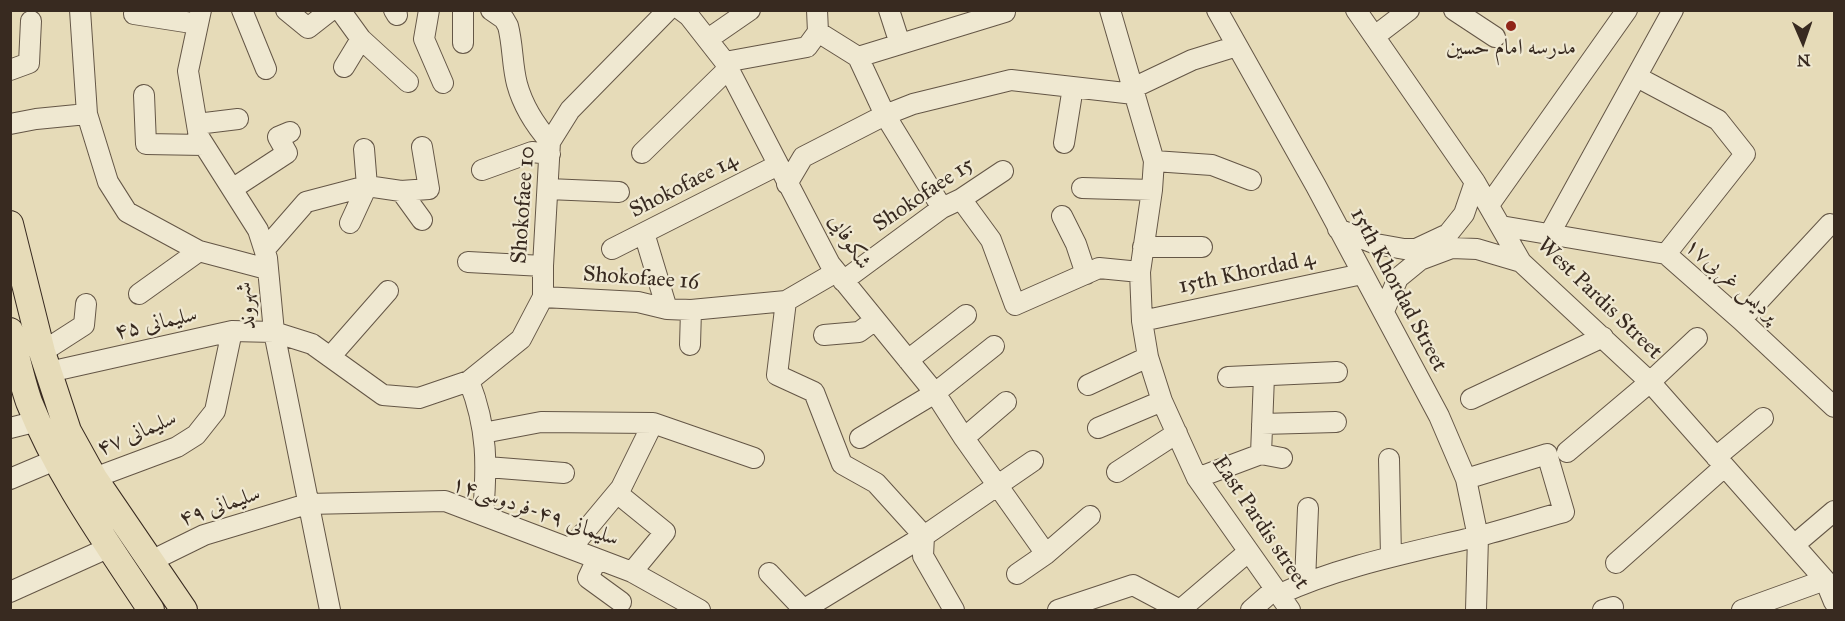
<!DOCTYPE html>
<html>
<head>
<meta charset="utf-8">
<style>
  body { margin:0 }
  #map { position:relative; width:1845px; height:621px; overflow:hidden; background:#e6dbb8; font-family:"IM FELL Great Primer",serif }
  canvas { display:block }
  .frame { position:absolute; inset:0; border:12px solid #382a20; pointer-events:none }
  .north { position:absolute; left:1773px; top:12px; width:60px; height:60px; -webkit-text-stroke:4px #efe8d1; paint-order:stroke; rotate:178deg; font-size:16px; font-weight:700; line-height:24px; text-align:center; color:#382a20 }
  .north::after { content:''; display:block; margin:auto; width:21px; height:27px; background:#382a20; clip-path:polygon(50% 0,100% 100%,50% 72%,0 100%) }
</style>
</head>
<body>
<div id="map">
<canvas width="1845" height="621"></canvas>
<div class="frame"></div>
<div class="north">N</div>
</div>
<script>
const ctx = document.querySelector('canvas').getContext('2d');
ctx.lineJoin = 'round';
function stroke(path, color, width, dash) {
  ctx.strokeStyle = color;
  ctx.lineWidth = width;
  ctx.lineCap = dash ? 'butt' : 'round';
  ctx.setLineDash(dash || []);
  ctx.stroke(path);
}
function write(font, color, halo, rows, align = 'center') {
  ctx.font = font + ' "IM FELL Great Primer",Amiri,serif';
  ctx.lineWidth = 4.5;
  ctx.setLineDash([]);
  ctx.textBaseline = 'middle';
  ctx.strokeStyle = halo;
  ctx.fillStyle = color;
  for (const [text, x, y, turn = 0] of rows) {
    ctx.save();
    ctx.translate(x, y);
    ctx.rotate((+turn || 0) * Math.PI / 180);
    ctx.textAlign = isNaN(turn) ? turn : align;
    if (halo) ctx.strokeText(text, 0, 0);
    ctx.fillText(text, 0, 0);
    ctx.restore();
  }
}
const minor = new Path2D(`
  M80 10 87 114 108 182 127 212 199 251 267 269
  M201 10 188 71 199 137 258 230 267 258 274 332 330 610
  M242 10 266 69
  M286 10 308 28 331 10
  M340 10 361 39 408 82
  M394 10 397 15
  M429 10 424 39 443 83
  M491 10 504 19 508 26C513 45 512 65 517 84 523 106 535 125 550 142
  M681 10 689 16 725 62 830 264 935 393 964 438 1046 554
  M817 10 818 32 858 57 885 115 942 208
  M889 10 900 44
  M1110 10 1154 161 1152 190 1140 272 1142 321 1148 357 1162 401 1197 478 1290 610
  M1217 10 1316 186 1439 416 1466 479 1478 537 1476 610
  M1356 10 1475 182 1521 262 1650 382 1825 580 1834 602
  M1454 10 1495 37
  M134 14 198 24
  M1375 36 1409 10
  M708 39 750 10
  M463 43V10
  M858 57 1005 12
  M725 62 807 47 818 32
  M344 67 361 39
  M10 70 29 63 31 21
  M1637 77 1718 120 1745 154 1666 254
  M1133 88 1192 60 1237 46
  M144 95 146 144 204 145
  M10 124 36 119 87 114
  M197 124 238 119
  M1064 143 1073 87
  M642 153 729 68
  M1154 161 1212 165 1251 180
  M482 170 532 152 550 154
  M787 184 803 157 885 115 913 104 1011 80 1134 94
  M1082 188 1152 190
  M232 189 287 153 278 137 290 132
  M548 189 619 192
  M401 191 422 220
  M961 199 991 240 1015 305 1099 268 1140 272
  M1489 205 1627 10
  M1062 216 1076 244 1086 274
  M350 223 367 186 364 149
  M1501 226 1666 254 1741 320 1834 407
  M1338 229 1376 244 1404 249H1416L1448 234 1464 214 1475 182
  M644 233 667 309
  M1549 235 1673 10
  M1143 247H1202
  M265 249 306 202 367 186 401 191 429 189 422 147
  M612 249 778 165
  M468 262 543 266
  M843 281 942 208 961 199 1003 171
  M139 294 199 251
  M543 297 638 302 667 309 691 310 786 301 836 272
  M786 301 777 375 814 392 842 464 876 483 924 536 803 610
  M1384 311 1398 278 1420 260 1452 248 1477 249 1521 262
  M1741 320 1830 224
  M1142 321 1362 274
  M824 335 859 332 874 321
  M690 345 691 310
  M42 352 84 325 86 304
  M330 357 388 291
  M908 360 966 315
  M49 372 232 331 274 332 312 344 383 395 419 398 469 381 521 339 543 297V266L550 142 570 110 668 10
  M1228 377 1337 372
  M469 381C488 429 487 466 483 515
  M1088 385 1148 357
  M1471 399 1603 337
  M1262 424 1336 422
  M10 428 38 421
  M1098 428 1162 401
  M483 433 541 422 653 423 754 458
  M860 438 935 393 994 346
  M964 438 1006 402
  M1567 452 1650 382 1697 338
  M1261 454 1264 376
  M1716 457 1763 418
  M1389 459 1391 557
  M487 467 564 473
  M1117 472 1177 433
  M94 478 177 447 196 435 215 411 232 331
  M1197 478 1261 454 1282 458
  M10 479 55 460
  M617 493 665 532 632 572
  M1794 545 1834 511
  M571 548 621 488 653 423
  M597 559 588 578 621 602
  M151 561 204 535 307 504 445 501 632 572 700 610
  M1616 563 1724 467
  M769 573 804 610
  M1017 574 1046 554 1090 516
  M1305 582 1308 508
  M10 592 110 547
  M1280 594C1341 566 1409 553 1475 537 1505 530 1534 520 1564 512L1547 454 1466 479
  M954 610 923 556 924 536 1033 461
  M1058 610 1133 585 1180 610 1248 552
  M1251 610 1275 589
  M1603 610 1613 607
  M1742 610 1825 580`);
const major = new Path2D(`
  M10 224 42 352 68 431 94 478 184 610
  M10 331C16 354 21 379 29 402 59 477 107 543 151 610`);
stroke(minor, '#645646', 22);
stroke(major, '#382a20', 28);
stroke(minor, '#efe8d1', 20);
stroke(major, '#e6dbb8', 26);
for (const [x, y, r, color] of [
  [1511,26,6,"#8f2418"]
]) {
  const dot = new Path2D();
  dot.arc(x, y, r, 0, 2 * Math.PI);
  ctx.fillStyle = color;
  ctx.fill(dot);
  stroke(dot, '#efe8d1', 2);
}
write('22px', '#382a20', '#efe8d1', [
  ["مدرسه امام حسین",1511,49]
]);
write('22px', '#382a20', '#efe8d1', [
  ["Shokofaee 14",684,186,-27],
  ["Shokofaee 15",924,195,-34],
  ["Shokofaee 10",524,205,-86],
  ["شکوفایی",849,242,58],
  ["15th Khordad 4",1247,273,-12],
  ["Shokofaee 16",641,279,4],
  ["پردیس غربی۱۷",1731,281,41],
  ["15th Khordad Street",1398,290,62],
  ["West Pardis Street",1599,299,44],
  ["شهروند",247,306,-97],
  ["سلیمانی ۴۵",156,324,-13],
  ["سلیمانی ۴۷",137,434,-23],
  ["سلیمانی ۴۹",220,507,-19],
  ["سلیمانی ۴۹-فردوسی۱۴",535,512,19],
  ["East Pardis street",1260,523,56]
]);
</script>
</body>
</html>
